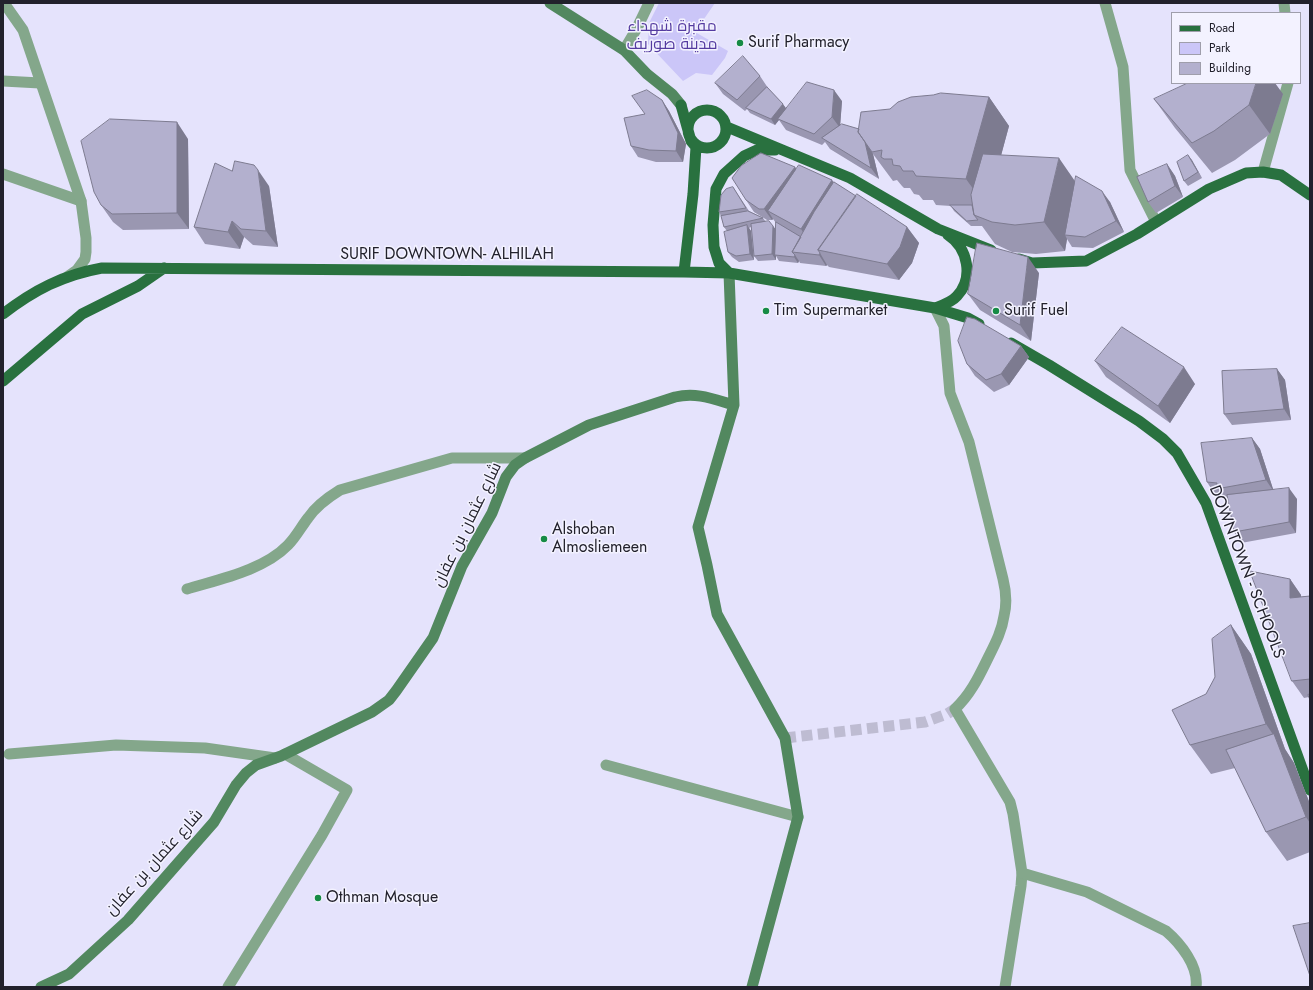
<!DOCTYPE html>
<html>
<head>
<meta charset="utf-8">
<style>
  body { margin:0 }
  #map { position:relative; width:1313px; height:990px; overflow:hidden; background:#e5e3fc; font-family:Jost,sans-serif }
  canvas { display:block }
  .frame { position:absolute; inset:0; border:4px solid #22212c; pointer-events:none }
  .legend { position:absolute; left:1171px; top:12px; width:130px; height:72px; box-sizing:border-box; background:#f3f2ff; border:1px solid #9f9eab; margin:0; padding:5px 7px; list-style:none; font-size:12px; color:#22212c }
  .legend li { display:flex; align-items:center; gap:8px; height:20px }
  .legend b { width:20px; border:1px solid #9f9eab }
</style>
</head>
<body>
<div id="map">
<canvas width="1313" height="990"></canvas>
<div class="frame"></div>
<ul class="legend">
<li><b style="height:5px;background:#29713f"></b>Road</li>
<li><b style="height:11px;background:#cbc6f8"></b>Park</li>
<li><b style="height:11px;background:#b3b0ce"></b>Building</li>
</ul>
</div>
<script>
const ctx = document.querySelector('canvas').getContext('2d');
ctx.lineJoin = 'round';
function paint(path, color) {
  ctx.fillStyle = color;
  ctx.fill(path, 'evenodd');
}
function stroke(path, color, width, dash) {
  ctx.strokeStyle = color;
  ctx.lineWidth = width;
  ctx.lineCap = dash ? 'butt' : 'round';
  ctx.setLineDash(dash || []);
  ctx.stroke(path);
}
function write(font, color, halo, rows, align = 'center') {
  ctx.font = font + ' Jost,Cairo,sans-serif';
  ctx.lineWidth = 3;
  ctx.setLineDash([]);
  ctx.textBaseline = 'middle';
  ctx.strokeStyle = halo;
  ctx.fillStyle = color;
  for (const [text, x, y, turn = 0] of rows) {
    ctx.save();
    ctx.translate(x, y);
    ctx.rotate((+turn || 0) * Math.PI / 180);
    ctx.textAlign = isNaN(turn) ? turn : align;
    if (halo) ctx.strokeText(text, 0, 0);
    ctx.fillText(text, 0, 0);
    ctx.restore();
  }
}
paint(new Path2D(`
  M659 3H715L695 32 728 51 725 58 712 75 696 73 683 81 648 44 649 23Z`), '#cbc6f8');
stroke(new Path2D(`
  M785 738 925 722 947 714 955 709`), '#bebcd2', 11, [11, 5.5]);
stroke(new Path2D(`
  M3 81 40 83
  M3 174 81 201
  M187 589C220 579 264 570 288 545 296 537 301 527 308 518 316 506 327 498 340 490L452 458H525
  M9 754 116 745 205 748 275 758
  M606 765 798 817
  M228 987 322 835 347 790 285 754
  M1005 987 1021 886 1022 873`), '#84a78b', 11);
stroke(new Path2D(`
  M4 3 23 30 81 201 86 238V252L85 259 77 270 67 277
  M1105 3 1123 67 1130 170 1156 222
  M1284 3 1285 13
  M624 50 637 28 649 3
  M1263 172 1288 83
  M935 308 944 326 950 393 969 442 1003 579C1006 591 1007 604 1004 616 1002 630 996 642 990 654 980 674 972 693 955 709L1010 802 1013 814 1022 873 1087 892 1166 931C1180 943 1199 966 1196 987`), '#84a78b', 11);
stroke(new Path2D(`
  M550 3 624 50 647 74 672 94 681 105
  M729 273 734 405 698 527 707 565 717 614 785 738 798 817 752 987
  M41 987 69 974 128 920 214 822 236 785 246 773 256 765 281 756 372 712 389 700 396 691 433 638 462 566 492 513 506 477 515 465 525 458 589 425 675 397C697 392 713 399 734 405`), '#52885f', 11);
stroke(new Path2D(`
  M681 105 691 141 696 147 693 194 684 272
  M688 129a19 19 0 1 1 38 0a19 19 0 1 1-38 0Z
  M727 127 850 178 938 229 991 250
  M1019 259 1032 263 1086 261 1137 234 1209 189 1246 173 1263 172 1281 175 1310 195
  M729 273 719 263 714 247 713 225 716 189 724 174 744 156 757 150H775
  M935 308C943 305 952 302 957 296 974 278 968 248 948 235
  M3 314C34 290 63 275 102 268L684 272 729 273 935 308 968 318 979 324
  M1011 343 1049 365 1139 421 1163 439 1177 453 1206 503 1310 790
  M3 381 82 314 138 286 164 268`), '#29713f', 11);
paint(new Path2D(`
  M760 76 768 88 786 108 842 101 840 125 859 129 989 97 1009 126 1001 155 1075 182 1110 202 1124 232 1093 248 1072 247 1067 239 1065 251 1036 254 1012 252 995 244 982 226H971L954 211 951 206 936 205 933 200H923L919 195 914 194 910 188H904L902 186 897 180 893 181 873 154 879 179 830 149 825 142 822 145 786 130 779 120 775 125 750 113 747 109 745 111 723 94 715 83Z
  M1283 94 1270 134 1235 160 1212 173 1175 128 1154 99Z
  M662 100 669 111 686 144 683 162H656L638 157 631 146 644 114Z
  M188 139 189 229 123 230 113 222 101 205Z
  M1188 155 1202 178 1188 186 1184 181Z
  M1167 164 1175 176 1183 197 1156 213 1148 202Z
  M795 167 796 169 832 180 833 183 907 227 919 243 912 263 899 280 829 267 827 265 826 266 800 263 799 261 798 263 779 261 776 256V260L758 261 754 256 751 227 749 228 751 231 754 260 739 262 732 257 728 252 727 231 724 227 721 216 719 212 733 187 749 211 763 218 766 222 773 226 776 230V223L773 219 772 220H767L754 212 746 200Z
  M269 186 278 247 253 245 244 237 240 249 205 244 194 227Z
  M1039 273 1031 341 980 310 968 294Z
  M1021 346 1029 357 1009 385 994 392 975 376 967 364Z
  M1095 361 1195 384 1170 423 1106 377Z
  M1277 369 1285 380 1291 420 1232 425 1224 414Z
  M1252 438 1260 449 1273 489 1297 499 1296 533 1241 543 1234 532 1228 500H1224L1219 494 1214 493 1207 482Z
  M1290 579 1301 595V597L1310 596V700L1309 697 1304 698 1292 681Z
  M1231 625 1251 654 1285 749 1294 763 1310 804V852L1287 861 1266 832 1235 768 1211 774 1190 745 1206 694 1215 677Z`), '#9a97b1');
paint(new Path2D(`
  M1256 83H1275L1283 94 1270 134 1249 105Z
  M834 90 842 101 840 128 832 117Z
  M989 97 1009 126 987 208 966 179Z
  M662 100 669 111 686 144 683 162 676 151Z
  M783 104 787 110 778 119 779 120 775 125 771 119Z
  M177 122 188 139 189 229 177 213Z
  M865 142 873 154 879 179 871 168Z
  M1188 155 1192 160 1202 178 1198 172Z
  M1059 158 1079 187 1065 235 1067 239 1065 251 1044 222Z
  M1167 164 1175 176 1183 197 1175 186Z
  M795 167 803 178 768 211 773 219 772 220 764 209Z
  M258 170 269 186 278 247 266 231Z
  M832 180 839 191 809 241 801 229Z
  M1102 191 1110 202 1124 232 1116 221Z
  M232 221 244 237 240 249 228 232Z
  M747 225 751 231 754 260 750 254Z
  M773 226 777 231 775 255 776 256V260L772 254Z
  M907 227 919 243 912 263 899 280 887 264Z
  M820 253 827 265 826 266 819 255Z
  M795 255 799 261 798 263 794 257Z
  M1028 257 1039 273 1031 341 1020 325Z
  M1021 346 1029 357 1009 385 1001 374Z
  M1184 367 1195 384 1170 423 1158 406Z
  M1277 369 1285 380 1291 420 1284 409Z
  M1252 438 1260 449 1274 492 1266 480Z
  M1289 488 1297 499 1296 533 1289 522Z
  M1290 579 1301 595 1302 614 1290 598Z
  M1231 625 1251 654 1285 749 1294 763 1310 804V823L1306 817 1276 739 1266 724Z`), '#7d7b90');
const building = new Path2D(`
  M743 56 760 76 737 100 715 83Z
  M807 82 834 90 832 117 814 134 778 119Z
  M1188 83H1256L1249 105 1214 131 1192 143 1154 99Z
  M767 87 783 104 771 119 746 108Z
  M647 90 662 100 678 133 676 151 649 150 631 146 624 118 645 114 632 96Z
  M941 93 989 97 966 179 916 176 913 171H903L900 166 893 165 892 159H884L881 157 882 150 872 152 858 132 861 112 890 109 898 102 911 97 933 95Z
  M110 119 177 122V213L112 214 101 205 94 192 81 141Z
  M842 124 859 129 858 132 865 142 871 168 822 138Z
  M761 153 795 167 764 209H759L746 200 732 178 741 166Z
  M983 154 1059 158 1044 222 1015 225 992 222 974 215 971 195Z
  M1188 155 1198 172 1184 181 1177 162Z
  M235 161 254 165 258 170 266 231 241 229 232 221 228 232 194 227 215 163 232 171Z
  M1167 164 1175 186 1148 202 1137 177Z
  M799 165 832 180 801 229 768 211Z
  M1076 176 1102 191 1116 221 1085 237 1065 235Z
  M834 182 856 196 818 250 820 253 819 255 792 252 814 212Z
  M733 187 746 208 719 212 721 195 726 189Z
  M857 194 907 227 900 247 887 264 818 250Z
  M950 205H972L974 215 978 220 967 221Z
  M748 211 763 218 724 227 721 216Z
  M769 221 773 226 772 254 754 256 751 224Z
  M776 222 801 237 792 252 795 255 794 257 775 255Z
  M747 225 750 254 736 256 728 252 724 232Z
  M977 243 1028 257 1020 325 968 294Z
  M967 317 975 319 1021 346 1001 374 986 380 967 364 958 341Z
  M1122 327 1184 367 1158 406 1095 361Z
  M1277 369 1284 409 1224 414 1222 371Z
  M1252 438 1266 480 1216 489 1217 483 1207 482 1201 443Z
  M1289 488V522L1234 532 1227 495Z
  M1250 571 1290 579V598L1310 596V679L1292 681Z
  M1231 625 1266 724 1190 745 1172 710 1206 694 1215 677 1212 639Z
  M1310 694V700L1308 695Z
  M1274 734 1306 817 1266 832 1226 750Z
  M1310 923V976L1293 926Z`);
paint(building, '#b3b0ce');
stroke(building, '#7d7b90', 1);
for (const [x, y, r, color] of [
  [740,43,4,"#168b45"],
  [766,311,4,"#168b45"],
  [996,311,4,"#168b45"],
  [544,539,4,"#168b45"],
  [318,898,4,"#168b45"]
]) {
  const dot = new Path2D();
  dot.arc(x, y, r, 0, 2 * Math.PI);
  ctx.fillStyle = color;
  ctx.fill(dot);
  stroke(dot, '#f3f2ff', 1.5);
}
write('16px', '#543ba0', '#f3f2ff', [
  ["مقبرة شهداء",672,27],
  ["مدينة صوريف",672,45]
]);
write('16px', '#22212c', '#f3f2ff', [
  ["Surif Pharmacy",748,43],
  ["Tim Supermarket",774,311],
  ["Surif Fuel",1004,311],
  ["Alshoban",552,530],
  ["Almosliemeen",552,548],
  ["Othman Mosque",326,898]
], 'left');
write('16px', '#22212c', '#f3f2ff', [
  ["SURIF DOWNTOWN- ALHILAH",447,255],
  ["شارع عثمان بن عفان",468,525,-64],
  ["DOWNTOWN - SCHOOLS",1246,572,69],
  ["شارع عثمان بن عفان",155,863,-48]
]);
</script>
</body>
</html>
